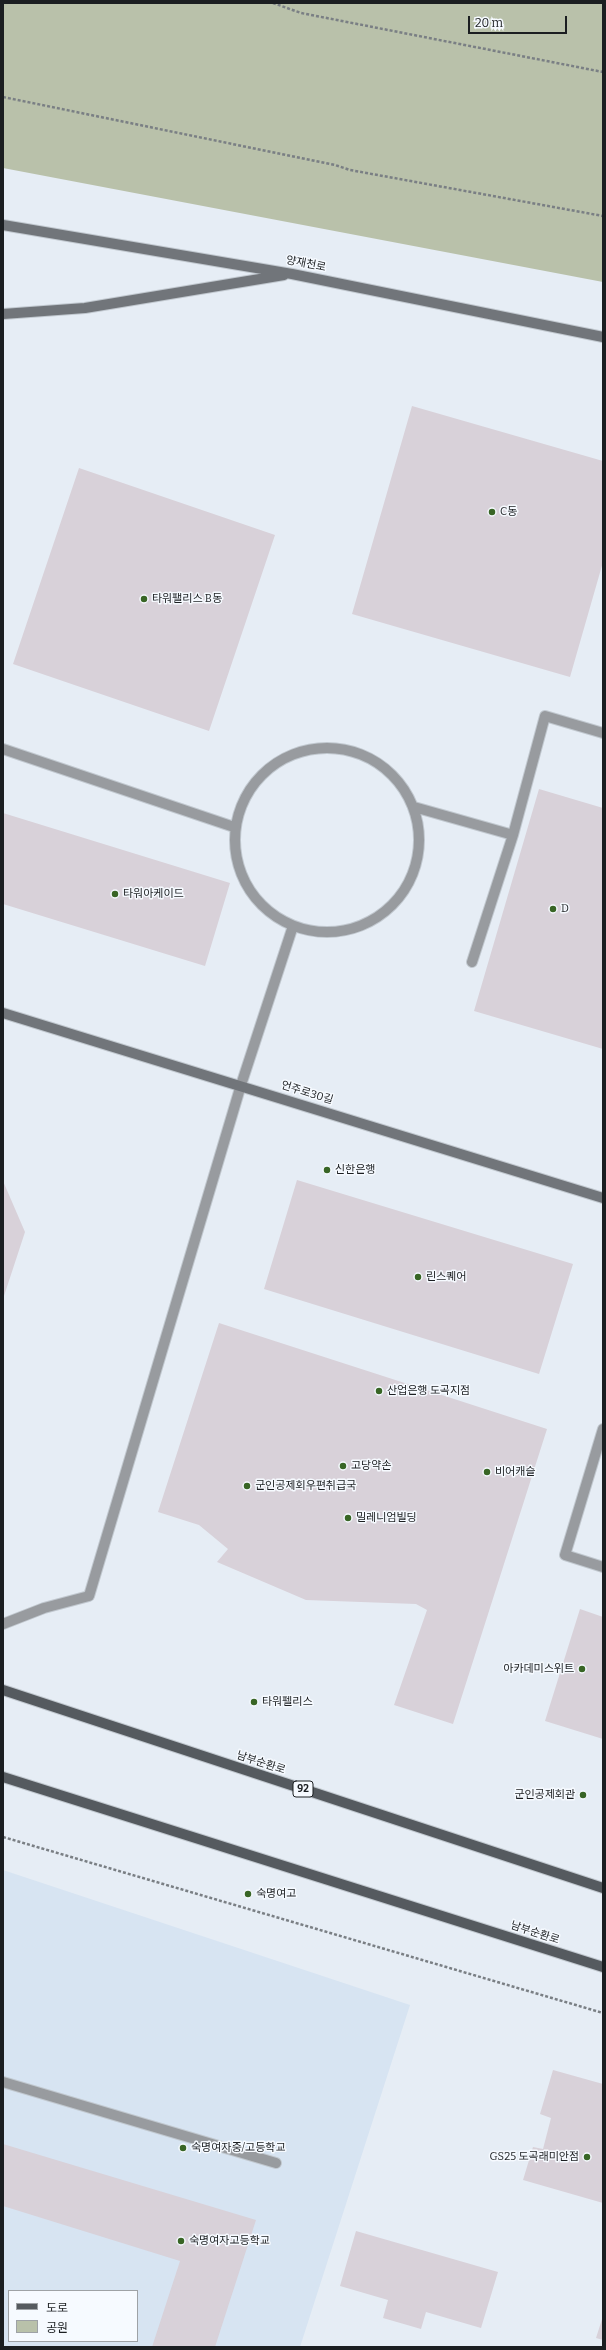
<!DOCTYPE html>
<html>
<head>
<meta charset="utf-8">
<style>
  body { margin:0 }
  #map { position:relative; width:606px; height:2350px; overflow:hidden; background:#e6edf5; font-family:Bitter,"Noto Sans KR",serif }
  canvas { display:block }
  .frame { position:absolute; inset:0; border:4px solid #1b1e21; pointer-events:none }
  .legend { position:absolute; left:8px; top:2290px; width:130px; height:52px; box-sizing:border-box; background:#f6faff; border:1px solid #9ea2a6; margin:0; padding:5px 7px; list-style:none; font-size:12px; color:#1b1e21 }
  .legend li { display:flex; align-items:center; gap:8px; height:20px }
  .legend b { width:20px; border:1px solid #9ea2a6 }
  .scale { position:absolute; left:468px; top:16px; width:99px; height:18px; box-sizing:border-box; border:2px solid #1b1e21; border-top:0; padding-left:5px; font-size:12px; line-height:14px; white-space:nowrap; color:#1b1e21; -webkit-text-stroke:3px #f6faff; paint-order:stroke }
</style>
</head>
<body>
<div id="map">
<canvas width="606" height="2350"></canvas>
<div class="frame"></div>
<ul class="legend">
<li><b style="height:5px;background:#555a5f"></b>도로</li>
<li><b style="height:11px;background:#b9c1aa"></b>공원</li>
</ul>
<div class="scale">20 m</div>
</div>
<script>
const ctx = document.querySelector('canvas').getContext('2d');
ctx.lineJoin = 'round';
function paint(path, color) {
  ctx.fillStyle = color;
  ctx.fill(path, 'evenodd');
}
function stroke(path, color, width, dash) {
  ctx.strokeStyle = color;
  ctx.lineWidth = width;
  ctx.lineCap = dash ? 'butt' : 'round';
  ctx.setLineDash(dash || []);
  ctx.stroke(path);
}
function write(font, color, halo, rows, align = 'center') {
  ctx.font = font + ' Bitter,"Noto Sans KR",serif';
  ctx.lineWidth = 3;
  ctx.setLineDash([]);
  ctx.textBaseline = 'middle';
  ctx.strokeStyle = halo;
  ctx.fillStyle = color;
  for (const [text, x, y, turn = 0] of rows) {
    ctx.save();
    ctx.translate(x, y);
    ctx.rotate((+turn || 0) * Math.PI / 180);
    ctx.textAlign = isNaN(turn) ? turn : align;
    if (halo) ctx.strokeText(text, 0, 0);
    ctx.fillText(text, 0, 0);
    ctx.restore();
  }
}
paint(new Path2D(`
  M3 1870 410 2005 300 2347H3ZM9 2291H137V2341H9Z`), '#d7e4f2');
paint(new Path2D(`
  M3 3H603V282L3 168Z`), '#b9c1aa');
paint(new Path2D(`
  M412 406 603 461V562L570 677 352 614Z
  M79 468 275 535 209 731 13 664Z
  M539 789 603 808V1049L474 1011Z
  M3 813 230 883 205 966 3 904Z
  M297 1180 573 1264 539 1374 264 1289Z
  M3 1181 25 1232 3 1299Z
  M219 1323 547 1429 453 1724 394 1705 427 1610 416 1604 306 1600 217 1562 228 1549 199 1525 158 1512Z
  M580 1609 603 1617V1739L545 1721Z
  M553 2070 603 2084V2203L523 2180 533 2147 543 2149 551 2118 540 2114Z
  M3 2144 256 2220 215 2347H152L180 2261 3 2206Z
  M356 2231 498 2272 481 2328 426 2312 421 2329 383 2318 388 2300 340 2286Z
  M603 2316V2340L596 2338Z`), '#d8d1d9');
const lane = new Path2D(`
  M235 840a92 92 0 1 1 184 0a92 92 0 1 1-184 0Z
  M3 749 234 827
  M414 807 513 835 472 962
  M513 835 545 716 603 733
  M241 1085 293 926
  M603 1429 565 1555 603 1567
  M3 2082 276 2163`);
const street = new Path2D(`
  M3 1624 44 1608 89 1596 241 1085`);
const secondary = new Path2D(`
  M3 225 292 274 603 337
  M3 314 85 308 284 275
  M3 1013 603 1198`);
const primary = new Path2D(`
  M3 1690 603 1888
  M3 1777 603 1967`);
stroke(lane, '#c1c8cf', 12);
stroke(street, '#c1c8cf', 12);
stroke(secondary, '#c1c8cf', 12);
stroke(primary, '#c1c8cf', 12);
stroke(new Path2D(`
  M273 3 301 13 603 72
  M3 97 335 165 350 170 603 216
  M3 1837 603 2013`), '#7a7f84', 2.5, [3, 2]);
stroke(lane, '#989b9f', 10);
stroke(street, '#989b9f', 10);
stroke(secondary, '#71757a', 10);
stroke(primary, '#555a5f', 10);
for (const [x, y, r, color] of [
  [492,512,4,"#386525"],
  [144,599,4,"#386525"],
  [115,894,4,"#386525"],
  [553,909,4,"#386525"],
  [327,1170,4,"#386525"],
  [418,1277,4,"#386525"],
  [379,1391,4,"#386525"],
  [343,1466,4,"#386525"],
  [487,1472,4,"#386525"],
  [247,1486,4,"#386525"],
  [348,1518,4,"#386525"],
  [582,1669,4,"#386525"],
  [254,1702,4,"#386525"],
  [583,1795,4,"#386525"],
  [248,1894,4,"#386525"],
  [183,2148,4,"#386525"],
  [587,2157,4,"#386525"],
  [181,2241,4,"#386525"]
]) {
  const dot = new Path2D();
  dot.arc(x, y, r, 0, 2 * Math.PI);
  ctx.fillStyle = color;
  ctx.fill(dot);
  stroke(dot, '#f6faff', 1.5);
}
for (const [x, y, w] of [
  [303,1789,20]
]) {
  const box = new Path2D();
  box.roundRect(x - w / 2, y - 8, w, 16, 3);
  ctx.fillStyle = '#f6faff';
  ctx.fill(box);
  stroke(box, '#1b1e21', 1);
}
write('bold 10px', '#1b1e21', null, [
  ["92",303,1789]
]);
write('11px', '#1b1e21', '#f6faff', [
  ["양재천로",306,264,11],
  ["언주로30길",307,1093,17],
  ["남부순환로",261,1763,18],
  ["남부순환로",535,1933,18]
]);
write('11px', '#1b1e21', '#f6faff', [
  ["C동",500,512],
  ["타워팰리스 B동",152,599],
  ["타워아케이드",123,894],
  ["D",561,909],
  ["신한은행",335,1170],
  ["린스퀘어",426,1277],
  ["산업은행 도곡지점",387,1391],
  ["고당약손",351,1466],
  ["비어캐슬",495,1472],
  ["군인공제회우편취급국",255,1486],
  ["밀레니엄빌딩",356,1518],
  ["아카데미스위트",574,1669,"right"],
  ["타워펠리스",262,1702],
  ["군인공제회관",575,1795,"right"],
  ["숙명여고",256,1894],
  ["숙명여자중/고등학교",191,2148],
  ["GS25 도곡래미안점",579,2157,"right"],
  ["숙명여자고등학교",189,2241]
], 'left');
</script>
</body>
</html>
